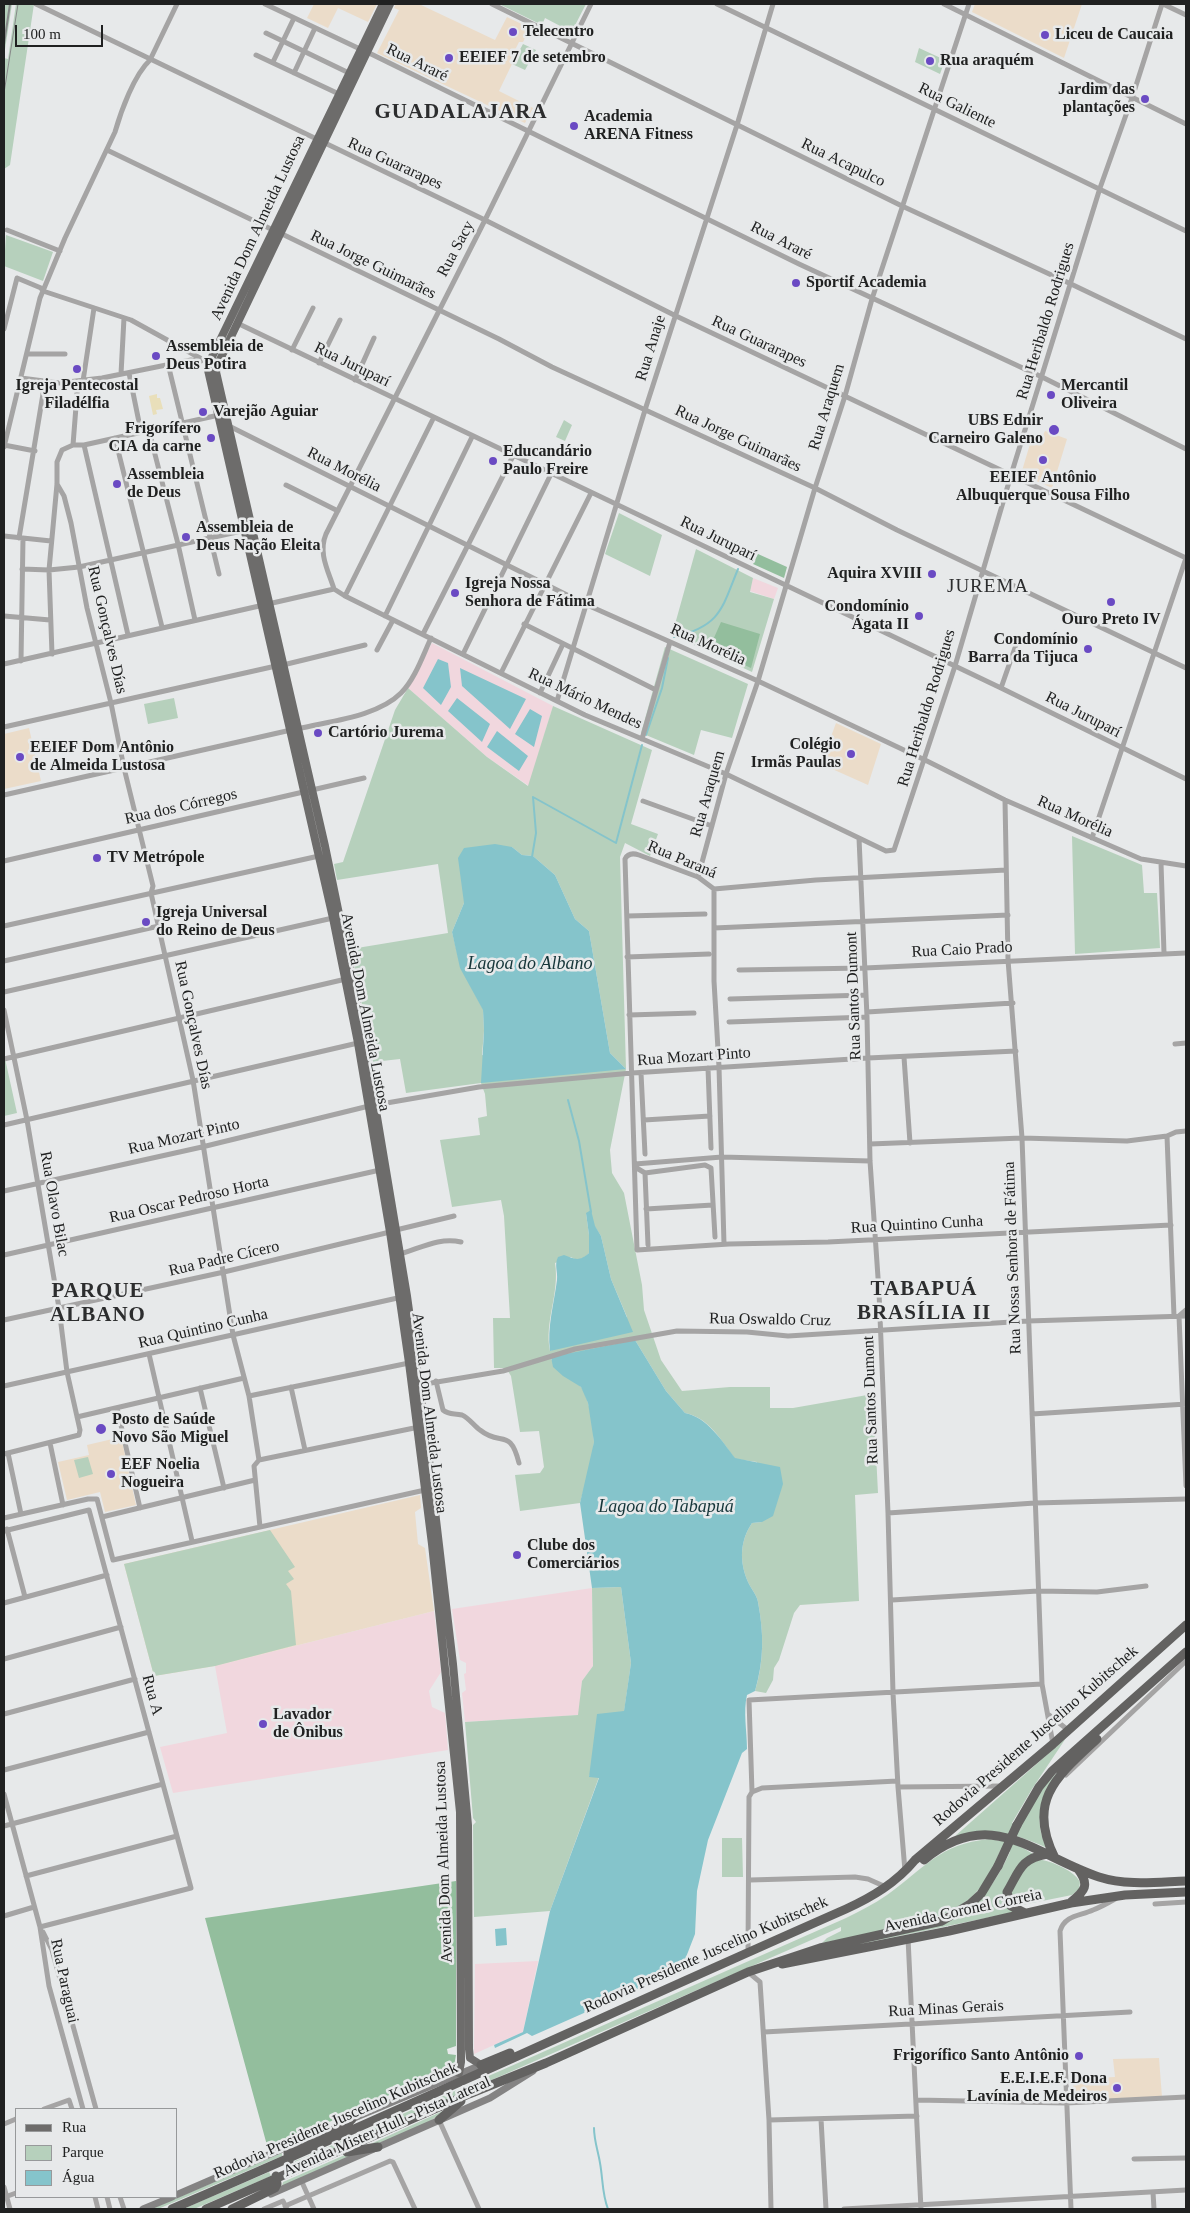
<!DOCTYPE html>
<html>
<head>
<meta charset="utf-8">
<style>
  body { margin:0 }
  #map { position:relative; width:1190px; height:2213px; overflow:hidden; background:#e7e9ea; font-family:"Times New Roman",serif }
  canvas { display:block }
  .frame { position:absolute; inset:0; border:5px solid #202121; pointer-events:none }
  .legend { position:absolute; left:15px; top:2108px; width:162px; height:90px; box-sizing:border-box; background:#e7e9ea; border:1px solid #97999a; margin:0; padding:6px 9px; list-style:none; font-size:15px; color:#202121 }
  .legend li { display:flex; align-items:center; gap:10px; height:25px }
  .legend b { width:25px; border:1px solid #97999a }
  .scale { position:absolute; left:15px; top:25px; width:88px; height:22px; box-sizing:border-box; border:2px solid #202121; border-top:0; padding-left:6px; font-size:15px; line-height:18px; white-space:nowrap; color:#202121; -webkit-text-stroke:4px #e7e9ea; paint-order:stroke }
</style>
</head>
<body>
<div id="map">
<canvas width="1190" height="2213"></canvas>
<div class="frame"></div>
<ul class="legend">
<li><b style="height:6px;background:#6d6c6b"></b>Rua</li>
<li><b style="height:14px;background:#b6d0bc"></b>Parque</li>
<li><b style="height:14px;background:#85c4cb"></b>Água</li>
</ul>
<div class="scale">100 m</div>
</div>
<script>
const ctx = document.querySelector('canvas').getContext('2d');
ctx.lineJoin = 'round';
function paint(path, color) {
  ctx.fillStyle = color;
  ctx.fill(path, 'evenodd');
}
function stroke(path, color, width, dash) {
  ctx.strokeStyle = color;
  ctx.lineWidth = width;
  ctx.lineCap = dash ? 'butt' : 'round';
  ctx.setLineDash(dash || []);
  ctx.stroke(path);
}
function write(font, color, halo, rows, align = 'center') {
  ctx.font = font + ' "Times New Roman",serif';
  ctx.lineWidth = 5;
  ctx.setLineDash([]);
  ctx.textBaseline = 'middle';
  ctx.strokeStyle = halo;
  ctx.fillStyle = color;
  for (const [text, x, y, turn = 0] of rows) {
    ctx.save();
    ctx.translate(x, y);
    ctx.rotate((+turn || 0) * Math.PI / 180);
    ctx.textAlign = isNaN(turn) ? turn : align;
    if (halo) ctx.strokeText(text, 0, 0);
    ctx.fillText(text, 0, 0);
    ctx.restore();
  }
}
paint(new Path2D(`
  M753 578 778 588 774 599 750 591Z
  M432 643 553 706 529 786 487 757 408 688Z
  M592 1588 593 1666 582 1681 579 1715 465 1722 462 1693 466 1690 464 1674 466 1673V1663L460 1660 452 1609Z
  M434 1611 441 1672 429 1691 432 1707 445 1713 448 1750 173 1793 160 1747 227 1733 215 1666Z
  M538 1961 523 2032 474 2054 475 1964Z`), '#f1d7de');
paint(new Path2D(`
  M314 4H377L368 22 338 8 328 28 307 18Z
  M396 4H419L495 40 507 17 530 28 523 42H519L509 62 512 64 499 91 533 108 525 123 377 53 399 10 394 8Z
  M975 4H1082L1064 58 972 12Z
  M1045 431 1067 439 1052 488 1021 474 1033 434 1042 437Z
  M836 723 881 744 868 785 821 764Z
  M29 728 41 781 4 789V734Z
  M121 1437 136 1505 105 1512 100 1492 67 1500 58 1462 89 1455 87 1445Z
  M420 1495 421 1508 415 1512 418 1544 425 1548 434 1611 215 1666 154 1676 124 1564Z
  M1159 2058 1162 2097 1073 2102V2079L1115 2077 1113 2059Z`), '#ebdcc9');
paint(new Path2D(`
  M4 4H12L4 56Z
  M16 4H34L10 165 4 169V58L8 59Z
  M499 4H586L570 35 566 37 561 34 564 28 545 18 542 25Z
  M523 44 536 50 525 70 512 64Z
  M919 48 945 60 940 74 915 62Z
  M6 235 53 252 43 281 4 266Z
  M564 420 572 425 565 441 556 437Z
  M619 513 662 535 650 576 605 554Z
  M696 549 753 578 750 592 774 599 752 672 672 635Z
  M665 647 748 684 732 738 701 730 694 755 641 733Z
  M408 688 487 757 528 786 553 706 652 750 631 824 658 834 650 856 625 843 620 857 626 1069 610 1150 612 1173 624 1193 642 1285 644 1310 661 1360 682 1391 730 1387H770V1408H793L873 1394 878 1493 855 1495 859 1601 800 1605 794 1613 779 1660 774 1668 773 1680 766 1693 755 1691C764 1661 764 1634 758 1602 757 1595 751 1589 748 1582 739 1561 740 1541 752 1523L762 1522 757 1462 735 1459C722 1441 708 1417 685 1413L666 1391 635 1340 551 1358C556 1374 568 1375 580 1386 589 1394 594 1430 594 1442 593 1462 585 1484 580 1503L520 1511 515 1475 540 1473 544 1467 539 1431 520 1432 511 1376 506 1368H494L493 1318H510L504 1216 501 1200 452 1207 440 1140 480 1135 478 1118 487 1116 485 1094 481 1083 406 1093 400 1059 373 1062 351 949 448 933 438 864 337 880 334 864 343 862 395 710ZM512 847 522 855 533 856 555 875 575 919 589 931 610 1053 626 1069 482 1055 484 1031 483 1009 461 968 452 932 464 903ZM586 1213 601 1236 611 1279 627 1317 550 1351C544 1322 560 1293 555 1263L571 1257C579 1262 583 1259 589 1253V1235Z
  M174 698 178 718 148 724 144 704Z
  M1072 836 1142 865 1144 893H1157L1160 948 1075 954Z
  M4 1054 17 1113 4 1116Z
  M88 1457 93 1474 79 1478 74 1460Z
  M270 1530 295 1567 288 1571 294 1579 286 1584 291 1591 296 1645 215 1666 154 1676 124 1564Z
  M621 1587 631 1663 624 1712 589 1776 599 1777 550 1911 474 1917 473 1825 476 1822 473 1818 465 1722 578 1715 582 1681 593 1666 592 1588Z
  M1066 1738 1032 1789 1012 1823 1020 1827 1042 1789 1062 1767C1044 1792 1031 1818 1047 1848 1013 1832 991 1828 954 1837Z
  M722 1838H742L743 1877H722Z
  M989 1839 1015 1843 1033 1854 1023 1860 1004 1895 1005 1906 1015 1912 817 1953 939 1925C977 1910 993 1888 1010 1852L1001 1849C993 1868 983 1890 965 1902 934 1926 862 1935 822 1943L827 1938 841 1931V1927L302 2163 295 2164V2161L303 2158 846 1918C860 1911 874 1904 887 1895 925 1868 939 1844 989 1839Z
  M1036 1859C1049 1860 1074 1870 1080 1882L1079 1889 1072 1895 1017 1906 1010 1898C1014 1882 1022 1867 1036 1859Z
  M445 2110C434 2123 381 2144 364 2147Z
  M282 2153V2156L158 2209H151Z
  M357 2153 282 2186 283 2182 347 2154Z
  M269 2172 271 2176 194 2209H183Z`), '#b6d0bc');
paint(new Path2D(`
  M758 554 787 567 784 578 753 564Z
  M721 622 760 634 751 668 709 649Z
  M456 1881V2046L447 2049 448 2054 456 2055 454 2066 280 2144H277L268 2149 205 1918Z`), '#93be9d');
paint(new Path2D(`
  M157 394V398H160L163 409 156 410 157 414 153 415 149 396Z`), '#e9dfba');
paint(new Path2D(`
  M438 659 448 663 451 687 441 705 423 688Z
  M460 668 526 699 510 729 462 686Z
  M457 698 490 724 482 742 448 711Z
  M530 709 542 716 534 747 515 734Z
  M497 731 528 756 519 771 487 747Z
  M495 844 512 847 522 855 533 856 555 875 575 919 589 931 610 1053 626 1069 481 1083 484 1031 483 1010 460 968 452 932 464 903 458 858 464 848Z
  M591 1210 595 1226 601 1236 611 1279 633 1332 550 1351C547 1327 554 1304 557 1280 558 1271 554 1265 558 1257L564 1255C575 1259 579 1262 589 1253V1235L586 1213Z
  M635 1340 666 1391 685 1413C707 1417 722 1441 735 1458L780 1467 783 1484 773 1516 762 1522 752 1523C740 1541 739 1561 748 1582 751 1589 757 1595 758 1602 764 1634 764 1660 755 1691L747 1695C743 1712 747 1731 747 1749L742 1753 708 1840 697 1891 695 1934 681 1970 532 2036 527 2033 495 2048 494 2045 523 2032 550 1911 599 1778 589 1777 597 1714 624 1711 631 1663 621 1587 592 1588 580 1503 594 1442 588 1403 581 1387 563 1376 553 1367 551 1357Z
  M506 1928 507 1945 496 1946 495 1929Z`), '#85c4cb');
stroke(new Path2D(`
  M674 637C721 626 722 608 738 569
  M646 735 662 688 668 658
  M532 857 536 833 533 797 616 843 642 745
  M568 1100 579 1141 591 1212
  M594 2128C594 2140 598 2151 600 2163 603 2179 602 2194 608 2209`), '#85c4cb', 2);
stroke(new Path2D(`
  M36 4 485 220 674 315 1186 558
  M265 4 360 49
  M492 4 902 206 1071 284 1186 339
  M717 4 1186 231
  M944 4 1186 124
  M1163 4 1186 15
  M266 33 349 73
  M367 52 799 264 1042 377 1186 449
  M256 55 339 94
  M273 62 294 18
  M294 73 315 28
  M107 150 273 230
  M7 230 60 251
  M280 233 499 339 552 367 815 488 897 530 1186 668
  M237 323 1001 688 1186 779
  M4 329 17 278 41 288 43 291 131 320 209 363
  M292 350 313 308
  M27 354H65
  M319 363 340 320
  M168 364 219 574
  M129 373 141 432
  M121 374 124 318
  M21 378 59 383 102 378 191 360 201 361
  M355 380 374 338
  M83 381 94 308
  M229 426 585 604 758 681 925 760 1005 800 1141 859 1186 866
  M149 431 178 544 195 620
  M115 438 162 627
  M4 445 35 451
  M73 445H84L219 415
  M84 445 128 635
  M4 447 40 298 65 238 115 132C121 111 134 75 150 60L177 4
  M57 484 64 496 71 523 87 608 111 703 124 768 153 886 151 893 193 1080 233 1335 249 1396 259 1460
  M286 485 338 511
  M4 536 51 541
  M19 538 45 382
  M22 569 49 570 79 567 246 530
  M334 589C328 570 318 553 326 534L485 220 591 4
  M345 596 433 419
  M4 616 50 620
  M385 616 472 437
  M524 624 656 690
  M423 634 513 456
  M377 650 393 620
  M52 654 49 570 57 484V462L62 450 73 445 78 381
  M463 654 551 474
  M21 661 23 538
  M4 664 334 589 345 596 585 715 726 774 886 851 894 850 955 666 1011 475 1100 188 1132 98 1162 4
  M283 665 365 645
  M501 673 591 493
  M1001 688 1016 645
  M540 693 563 644
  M557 701 645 410 737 125 773 4
  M4 727 276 666
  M297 729C329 721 377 717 401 693 415 679 423 655 431 638
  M642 739 670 642
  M4 795 291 730
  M1005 800 1008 960 1022 1138 1042 1684 1053 1744
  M643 801 712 826
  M859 838 867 1017 870 1161 879 1292 888 1513 893 1693 898 1787 905 1871
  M1092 838 1186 558
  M4 861 364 778
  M1161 863 1164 953
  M1006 870 816 880 714 889 698 877 639 855C633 853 628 853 625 859L637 1250 729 1244 828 1242 1171 1225
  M698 877 726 774 758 681 815 488 845 396 872 299 969 4
  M714 889V981L719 1067 724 1244
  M627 916 705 914
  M4 926 319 856
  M714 928 1008 915
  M627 957 709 954
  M4 961 159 926
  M739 970 865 968 1186 953
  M4 992 333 918
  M730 999 866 995
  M4 1010 27 1120 59 1308 67 1372 80 1430 79 1435 4 1454
  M867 1012 1013 1003
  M629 1015 694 1013
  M729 1022 867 1017
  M1175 1044 1186 1043
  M904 1057 910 1143
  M4 1059 346 979
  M708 1068 711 1148
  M641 1073 645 1154
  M375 1105 479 1087 632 1073 868 1058 1016 1051
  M644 1120 710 1116
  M4 1125 358 1043
  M1167 1136 1174 1316
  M870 1144 1022 1138 1127 1141 1167 1136 1176 1132 1186 1131
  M635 1164 722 1157 870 1161
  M635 1167 645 1173 648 1245
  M645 1173 705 1165 711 1168 715 1237
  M4 1191 202 1147 369 1106
  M646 1209 713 1205
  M396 1230 454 1216
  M400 1254C421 1248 439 1237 461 1242
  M4 1255 380 1170
  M1186 1310 1179 1316 1186 1486
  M4 1320 224 1272 390 1232
  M149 1354 192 1541
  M436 1381 443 1410C449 1415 454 1413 462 1415 469 1418 474 1426 480 1430 501 1447 510 1427 519 1463
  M419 1385 503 1371 575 1349 677 1331 747 1332 788 1336 1028 1321 1186 1316
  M4 1386 402 1297
  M291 1387 305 1450
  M200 1388 224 1488
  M249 1396 409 1363
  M117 1408 140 1508
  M1032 1414 1186 1404
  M77 1417 244 1378
  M50 1443 63 1505
  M8 1453 21 1514
  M888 1513 1035 1503 1186 1499
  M102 1517 255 1480
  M4 1518 88 1499H97L113 1560 425 1490
  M260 1527 254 1466 259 1460 419 1427
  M7 1529 25 1597
  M4 1531 89 1510 191 1888 40 1927
  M892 1600 1038 1591 1097 1592 1146 1586
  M4 1603 107 1575
  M4 1659 121 1627
  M4 1714 135 1679
  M1049 1715 1068 1730
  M4 1770 149 1732
  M1066 1775 1186 1661
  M898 1787 1002 1786
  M752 1792 762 1788 897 1781
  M4 1794 40 1927 49 1986 83 2109
  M4 1826 163 1784
  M26 1876 177 1836
  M750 1880 855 1877 868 1879 886 1887
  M1155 1904 1186 1902
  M4 1916 34 1907
  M43 1932 52 1950 96 2109
  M908 1938 921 2209
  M748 1952 749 1797 752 1792 749 1700 1042 1684
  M748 1972 760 1982 769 2120 771 2209
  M764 2032 1130 2012
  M917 2100 1066 2103 1186 2097
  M44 2109 69 2100 72 2109
  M821 2119 826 2209
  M439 2120 479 2209
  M769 2120 917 2116
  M4 2124 16 2119
  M1134 2159 1186 2158
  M301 2180 314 2209
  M4 2187 10 2209
  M1153 2192 1154 2209
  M5 2197 16 2193
  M95 2197 98 2209
  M107 2197 110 2209
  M120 2197 124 2209
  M285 2206 390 2161 393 2162 415 2209
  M264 2209 283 2201 287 2209
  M844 2209 1186 2190
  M1071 2209 1060 1931C1065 1915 1080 1916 1093 1910 1101 1907 1108 1903 1115 1899`), '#a5a4a4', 5);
stroke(new Path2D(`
  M347 2121 481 2065
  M271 2194 490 2098 533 2071
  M176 2195 296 2143
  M143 2209 172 2197`), '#848383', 7);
stroke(new Path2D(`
  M383 4 209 363 208 370 333 918 358 1043 390 1232 409 1363 432 1544 460 1812 461 2062 459 2073
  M390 4 217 366 216 372 325 846 352 977 371 1081 407 1296 425 1426 453 1664 468 1825 469 2049 470 2058 481 2065`), '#6d6c6b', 8);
stroke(new Path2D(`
  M1017 1825 1039 1787 1052 1771 1186 1652
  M1055 1858C1026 1801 1057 1776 1097 1739
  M924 1860C992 1804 1035 1856 1099 1877 1127 1886 1157 1882 1186 1881
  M1071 1902C1085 1891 1090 1885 1078 1869
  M1025 1913 1011 1906 1007 1892C1020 1870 1020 1859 1047 1854
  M782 1964 949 1931 1071 1903 1125 1895 1186 1892
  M481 2065 510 2053
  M439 2120 461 2101
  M347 2152 378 2147
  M289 2162 288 2153 293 2148 347 2124 352 2119
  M172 2209C398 2112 621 2008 846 1909 872 1897 896 1883 915 1860L1053 1744 1186 1625
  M206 2209 469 2094 546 2063 748 1972 820 1948 942 1921 970 1904 981 1894 998 1866
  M232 2209 275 2188 277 2184 276 2176`), '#636261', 9);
stroke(new Path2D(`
  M4 93 18 4`), '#878989', 1);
stroke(new Path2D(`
  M4 44 10 4`), '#878989', 2);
stroke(new Path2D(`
  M998 1866 1017 1825`), '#636261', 9);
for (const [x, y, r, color] of [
  [513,32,5,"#6a4ac3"],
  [1045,35,5,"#6a4ac3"],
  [449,58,5,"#6a4ac3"],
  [930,61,5,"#6a4ac3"],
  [1145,99,5,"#6a4ac3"],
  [574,126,5,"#6a4ac3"],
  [796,283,5,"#6a4ac3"],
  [156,356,5,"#6a4ac3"],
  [77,369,5,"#6a4ac3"],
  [1051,395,5,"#6a4ac3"],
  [203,412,5,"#6a4ac3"],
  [1054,430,6,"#6a4ac3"],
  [211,438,5,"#6a4ac3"],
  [1043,460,5,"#6a4ac3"],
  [493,461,5,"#6a4ac3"],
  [117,484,5,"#6a4ac3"],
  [186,537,5,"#6a4ac3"],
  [932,574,5,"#6a4ac3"],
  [455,593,5,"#6a4ac3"],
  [1111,602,5,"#6a4ac3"],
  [919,616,5,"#6a4ac3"],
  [1088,649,5,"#6a4ac3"],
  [318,733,5,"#6a4ac3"],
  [851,754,5,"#6a4ac3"],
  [20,757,5,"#6a4ac3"],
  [97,858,5,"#6a4ac3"],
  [146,922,5,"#6a4ac3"],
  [101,1429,6,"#6a4ac3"],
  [111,1474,5,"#6a4ac3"],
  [517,1555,5,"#6a4ac3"],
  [263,1724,5,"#6a4ac3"],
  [1079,2056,5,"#6a4ac3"],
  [1117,2088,5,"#6a4ac3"]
]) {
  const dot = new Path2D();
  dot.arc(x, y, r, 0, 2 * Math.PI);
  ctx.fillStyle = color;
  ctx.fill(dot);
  stroke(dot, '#e7e9ea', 2);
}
write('bold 16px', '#202121', '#e7e9ea', [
  ["Telecentro",523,32],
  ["Liceu de Caucaia",1055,35],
  ["EEIEF 7 de setembro",459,58],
  ["Rua araquém",940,61],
  ["Jardim das",1135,90,"right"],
  ["plantações",1135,108,"right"],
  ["Academia",584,117],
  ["ARENA Fitness",584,135],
  ["Sportif Academia",806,283],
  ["Assembleia de",166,347],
  ["Deus Potira",166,365],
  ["Igreja Pentecostal",77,386,"center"],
  ["Filadélfia",77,404,"center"],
  ["Mercantil",1061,386],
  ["Oliveira",1061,404],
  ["Varejão Aguiar",213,412],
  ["UBS Ednir",1043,421,"right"],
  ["Carneiro Galeno",1043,439,"right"],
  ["Frigorífero",201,429,"right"],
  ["CIA da carne",201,447,"right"],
  ["Educandário",503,452],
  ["Paulo Freire",503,470],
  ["Assembleia",127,475],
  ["de Deus",127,493],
  ["EEIEF Antônio",1043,478,"center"],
  ["Albuquerque Sousa Filho",1043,496,"center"],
  ["Assembleia de",196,528],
  ["Deus Nação Eleita",196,546],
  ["Aquira XVIII",922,574,"right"],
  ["Igreja Nossa",465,584],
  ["Senhora de Fátima",465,602],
  ["Condomínio",909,607,"right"],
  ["Ágata II",909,625,"right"],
  ["Ouro Preto IV",1111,620,"center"],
  ["Condomínio",1078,640,"right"],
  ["Barra da Tijuca",1078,658,"right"],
  ["Cartório Jurema",328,733],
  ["Colégio",841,745,"right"],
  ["Irmãs Paulas",841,763,"right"],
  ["EEIEF Dom Antônio",30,748],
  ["de Almeida Lustosa",30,766],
  ["TV Metrópole",107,858],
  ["Igreja Universal",156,913],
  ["do Reino de Deus",156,931],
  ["Posto de Saúde",112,1420],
  ["Novo São Miguel",112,1438],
  ["EEF Noelia",121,1465],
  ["Nogueira",121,1483],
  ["Clube dos",527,1546],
  ["Comerciários",527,1564],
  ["Lavador",273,1715],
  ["de Ônibus",273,1733],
  ["Frigorífico Santo Antônio",1069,2056,"right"],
  ["E.E.I.E.F. Dona",1107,2079,"right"],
  ["Lavínia de Medeiros",1107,2097,"right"]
], 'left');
write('16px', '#202121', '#e7e9ea', [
  ["Rua Araré",417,63,26],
  ["Rua Galiente",957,106,26],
  ["Rua Acapulco",843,163,26],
  ["Rua Guararapes",395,164,25],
  ["Avenida Dom Almeida Lustosa",258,228,-65],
  ["Rua Araré",781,241,27],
  ["Rua Sacy",456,249,-62],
  ["Rua Jorge Guimarães",373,265,26],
  ["Rua Heribaldo Rodrigues",1046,321,-73],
  ["Rua Guararapes",759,342,25],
  ["Rua Anaje",651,348,-73],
  ["Rua Juruparí",352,365,26],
  ["Rua Araquem",827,407,-73],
  ["Rua Jorge Guimarães",738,439,25],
  ["Rua Morélia",344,470,27],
  ["Rua Juruparí",718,539,26],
  ["Rua Gonçalves Días",107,630,77],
  ["Rua Morélia",708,645,24],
  ["Rua Mário Mendes",585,699,25],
  ["Rua Heribaldo Rodrigues",927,708,-73],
  ["Rua Juruparí",1083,715,27],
  ["Rua Araquem",708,794,-74],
  ["Rua dos Córregos",181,807,-13],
  ["Rua Morélia",1075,817,24],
  ["Rua Paraná",682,860,23],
  ["Rua Caio Prado",962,950,-3],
  ["Rua Santos Dumont",854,996,-92],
  ["Avenida Dom Almeida Lustosa",365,1012,79],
  ["Rua Gonçalves Días",193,1025,78],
  ["Rua Mozart Pinto",694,1057,-4],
  ["Rua Mozart Pinto",184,1137,-13],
  ["Rua Oscar Pedroso Horta",189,1200,-13],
  ["Rua Olavo Bilac",54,1204,80],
  ["Rua Quintino Cunha",917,1225,-3],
  ["Rua Nossa Senhora de Fátima",1013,1258,-92],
  ["Rua Padre Cícero",224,1259,-13],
  ["Rua Oswaldo Cruz",770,1320,1],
  ["Rua Quintino Cunha",203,1329,-13],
  ["Rua Santos Dumont",871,1400,-92],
  ["Avenida Dom Almeida Lustosa",429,1413,83],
  ["Rua A",152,1695,75],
  ["Rodovia Presidente Juscelino Kubitschek",1036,1736,-41],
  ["Avenida Dom Almeida Lustosa",444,1862,-92],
  ["Avenida Coronel Correia",963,1911,-12],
  ["Rodovia Presidente Juscelino Kubitschek",706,1955,-24],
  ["Rua Paraguai",64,1981,78],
  ["Rua Minas Gerais",946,2009,-3],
  ["Rodovia Presidente Juscelino Kubitschek",336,2121,-24],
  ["Avenida Mister Hull - Pista Lateral",387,2127,-24]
]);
write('italic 18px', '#153539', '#e7e9ea', [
  ["Lagoa do Albano",530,964],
  ["Lagoa do Tabapuá",666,1507]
]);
ctx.letterSpacing = '1px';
write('19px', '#2c2d2e', '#e7e9ea', [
  ["JUREMA",988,587]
]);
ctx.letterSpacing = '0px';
ctx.letterSpacing = '1px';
write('bold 21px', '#2c2d2e', '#e7e9ea', [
  ["GUADALAJARA",461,113],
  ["TABAPUÁ",924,1290],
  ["BRASÍLIA II",924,1314],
  ["PARQUE",98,1292],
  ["ALBANO",98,1316]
]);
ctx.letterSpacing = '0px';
</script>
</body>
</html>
